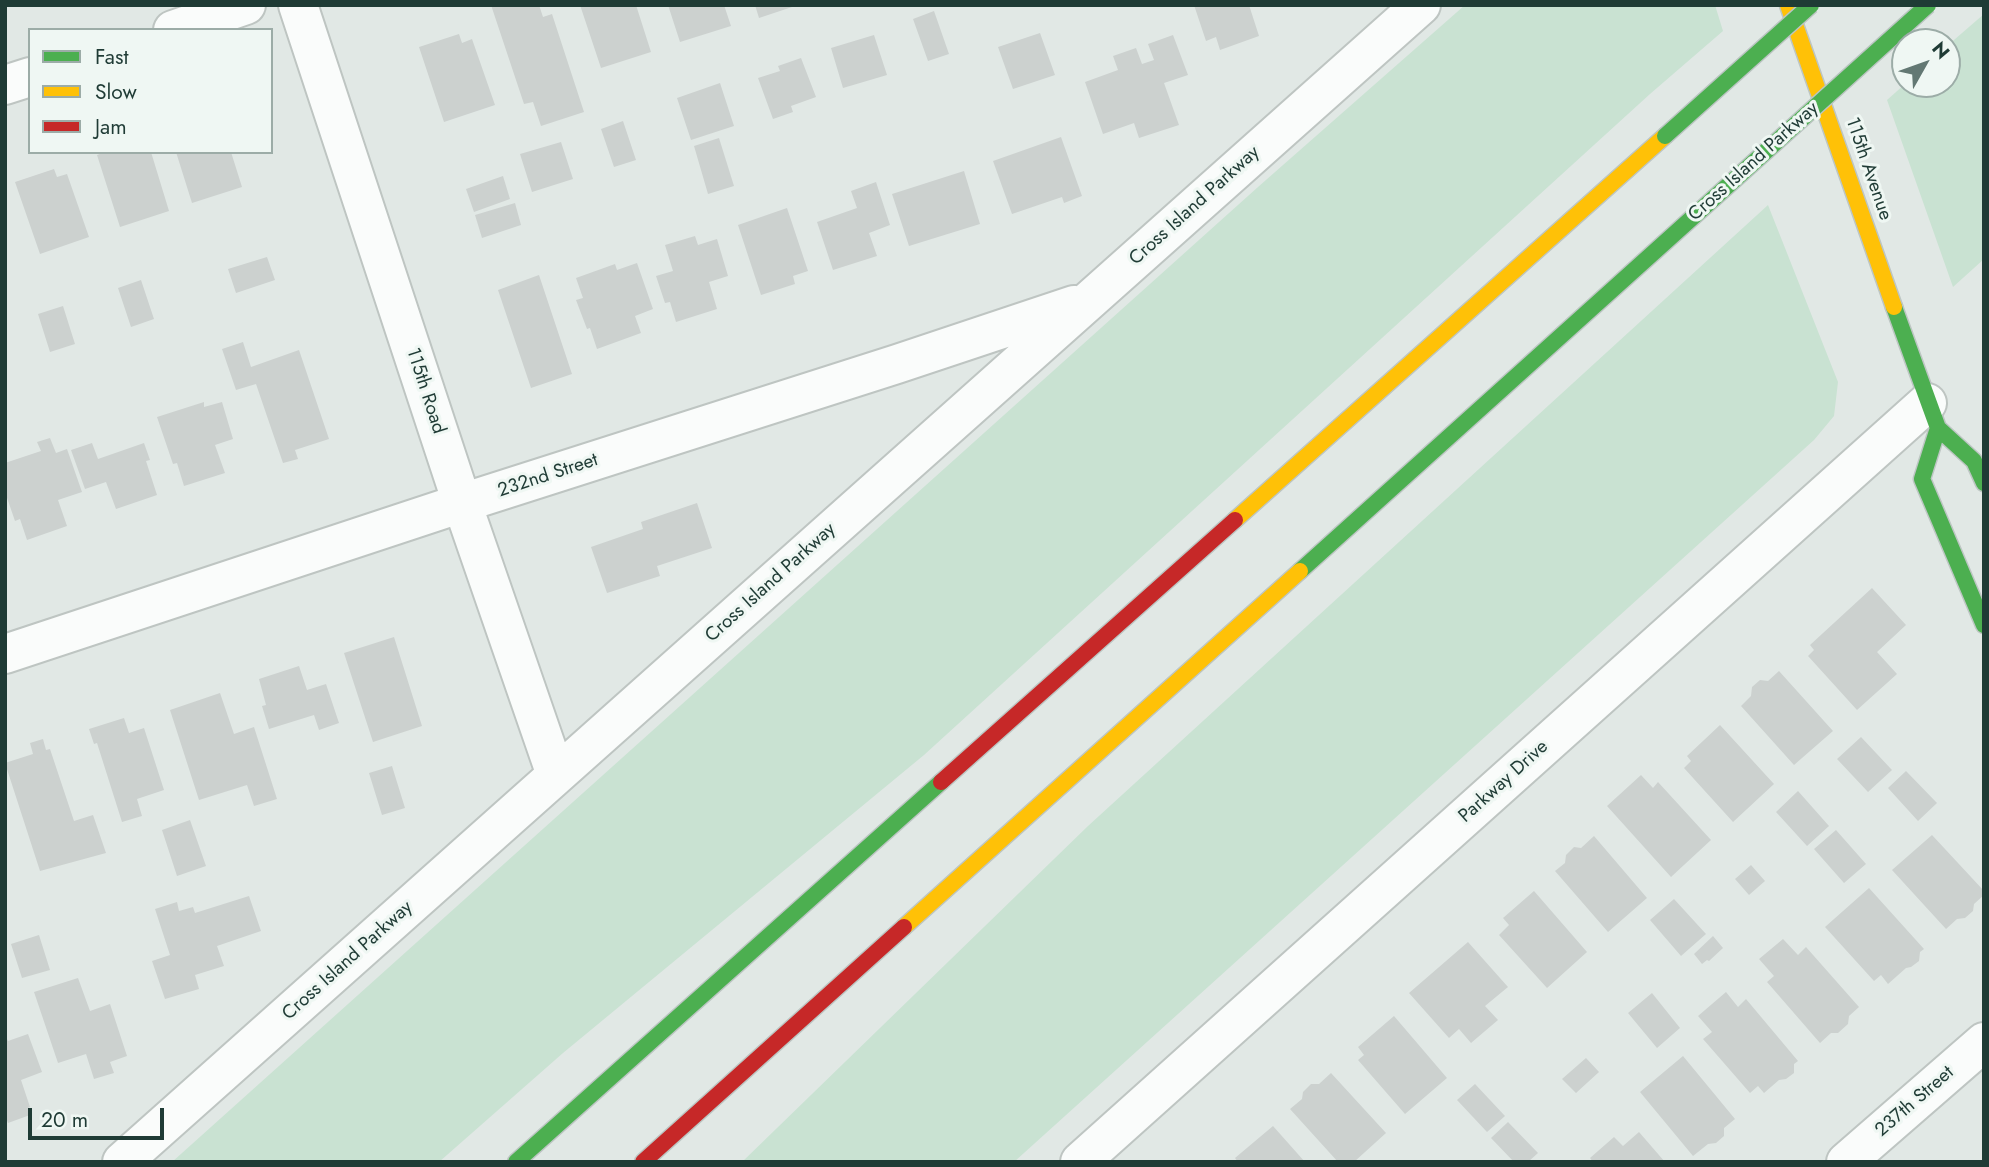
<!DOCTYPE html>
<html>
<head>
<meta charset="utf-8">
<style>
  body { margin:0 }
  #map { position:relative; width:1989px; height:1167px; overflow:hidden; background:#e1e8e5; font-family:Jost,sans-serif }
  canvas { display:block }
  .frame { position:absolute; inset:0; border:7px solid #1f3b35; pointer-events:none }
  .legend { position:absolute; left:28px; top:28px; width:245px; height:126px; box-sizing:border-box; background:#eff7f3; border:2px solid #9caca7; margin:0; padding:9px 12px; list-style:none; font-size:21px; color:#1f3b35 }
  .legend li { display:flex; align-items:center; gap:14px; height:35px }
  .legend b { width:35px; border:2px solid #9caca7 }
  .north { position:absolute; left:1891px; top:28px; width:70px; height:70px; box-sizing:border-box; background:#eff7f3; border:2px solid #9caca7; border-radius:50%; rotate:50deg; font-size:19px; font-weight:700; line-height:28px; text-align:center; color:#1f3b35 }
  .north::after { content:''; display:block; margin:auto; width:24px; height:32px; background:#637873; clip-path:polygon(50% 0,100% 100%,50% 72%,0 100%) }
  .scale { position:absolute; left:28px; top:1108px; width:136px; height:32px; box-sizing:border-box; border:4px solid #1f3b35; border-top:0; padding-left:9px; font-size:21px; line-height:24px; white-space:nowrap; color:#1f3b35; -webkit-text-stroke:5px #eff7f3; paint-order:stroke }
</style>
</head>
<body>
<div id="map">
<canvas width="1989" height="1167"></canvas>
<div class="frame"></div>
<ul class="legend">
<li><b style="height:9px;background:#4caf50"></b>Fast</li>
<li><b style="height:9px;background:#ffc107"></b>Slow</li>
<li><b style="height:9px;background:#c62828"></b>Jam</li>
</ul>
<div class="north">N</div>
<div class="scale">20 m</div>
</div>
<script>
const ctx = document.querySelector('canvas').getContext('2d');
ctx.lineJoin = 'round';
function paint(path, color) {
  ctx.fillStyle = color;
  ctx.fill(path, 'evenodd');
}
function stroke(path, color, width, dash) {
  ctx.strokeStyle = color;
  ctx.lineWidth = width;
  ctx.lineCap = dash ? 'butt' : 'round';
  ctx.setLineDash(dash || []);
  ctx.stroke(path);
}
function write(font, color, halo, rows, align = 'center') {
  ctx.font = font + ' Jost,sans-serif';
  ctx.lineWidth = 6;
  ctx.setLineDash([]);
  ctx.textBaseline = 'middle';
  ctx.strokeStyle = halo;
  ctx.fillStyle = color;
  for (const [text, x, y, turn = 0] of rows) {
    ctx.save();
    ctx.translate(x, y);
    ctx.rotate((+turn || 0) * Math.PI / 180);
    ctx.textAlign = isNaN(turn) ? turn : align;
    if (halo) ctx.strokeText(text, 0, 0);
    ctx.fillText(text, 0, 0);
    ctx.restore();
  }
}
paint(new Path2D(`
  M1465 5H1715L1723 31 1650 94 924 755 563 1053 439 1162H172L1258 187Z
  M1984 14V259L1953 287 1887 100 1905 84H1947V46Z
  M1768 205 1838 382 1834 416 1814 440 1014 1162H742L1088 826Z`), '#c9e2d2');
paint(new Path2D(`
  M491 5H539L543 17 552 14 584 112 541 126 533 102 524 104Z
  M580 5H636L651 52 601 68Z
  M668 5H724L731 26 680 42Z
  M755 5H794L795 6 759 18Z
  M1194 5H1249L1259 36 1220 50 1216 37 1206 41Z
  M934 11 949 54 928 61 913 19Z
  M1040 33 1055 75 1013 89 998 47Z
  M459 34 462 43 472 39 495 105 444 122 419 47Z
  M874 35 887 75 843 88 831 48Z
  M1173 35 1188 75 1164 83 1179 125 1139 138 1134 123 1103 134 1085 82 1118 70 1113 56 1136 48 1142 64 1154 60 1148 44Z
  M801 58 816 97 791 106 793 112 773 119 758 78 780 71 778 66Z
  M720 83 734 126 691 140 677 98Z
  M623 121 636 160 614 167 601 129Z
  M1061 137 1082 196 1064 203 1062 197 1012 214 993 161Z
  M719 138 734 186 708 194 694 146Z
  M561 142 573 179 532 192 520 154Z
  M105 152H151L169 211 120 227 97 155Z
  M176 152H231L242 187 192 203Z
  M54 169 57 177 67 174 89 237 40 254 15 182Z
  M964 171 980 224 909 246 892 194Z
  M503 176 510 199 474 212 466 189Z
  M876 182 890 225 869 233 877 256 833 270 817 222 857 208 851 191Z
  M515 203 521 225 482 238 475 215Z
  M787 208 808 271 793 276 795 284 761 295 738 225Z
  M695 236 698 245 717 239 728 276 709 282 717 309 676 322 670 302 665 303 656 276 673 271 665 245Z
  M267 257 275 280 236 293 228 269Z
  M637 263 653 309 635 316 641 333 597 349 590 328 587 329 576 300 583 298 576 278 615 264 617 270Z
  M539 275 572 374 531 388 498 290Z
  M141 280 154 319 131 327 118 288Z
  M63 306 75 344 50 352 38 314Z
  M243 342 251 367 299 350 329 439 295 450 298 459 283 463 256 384 236 390 222 349Z
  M204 402V407L222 402 233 439 215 445 225 473 184 486 177 463 173 464 157 417Z
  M50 438 56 453 67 449 82 492 58 500 67 526 27 540 20 519 15 521 5 492V463L41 451 37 442Z
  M92 443 98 459 144 443 150 460 146 461 157 495 116 509 106 482 85 489 71 450Z
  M697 503 712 548 657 566 660 576 607 593 591 547 643 529 641 522Z
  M1872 588 1906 625 1877 652 1897 674 1857 710 1808 656 1814 650 1810 645Z
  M394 637 422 726 373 742 344 653Z
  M299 666 307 690 326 684 339 723 319 730 314 715 269 729 262 706 266 705 259 679Z
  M1779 671 1833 731 1794 765 1741 706 1751 696 1752 687 1760 680 1768 681Z
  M220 693 234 734 254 727 277 799 254 806 247 785 199 800 170 710Z
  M124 718 129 733 144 728 164 790 137 799 142 816 122 822 97 743 94 744 89 729Z
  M1720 725 1774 784 1733 822 1684 768 1691 761 1687 756Z
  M1861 737 1892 770 1868 792 1837 759Z
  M43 739 46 750 50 749 74 821 93 815 106 853 40 871 5 763 33 754 30 743Z
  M392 766 405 808 382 815 369 773Z
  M1906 771 1937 803 1918 821 1888 788Z
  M1641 775 1653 788 1658 782 1711 840 1671 877 1607 806Z
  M1798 791 1829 826 1807 846 1776 812Z
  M190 820 206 866 177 876 162 830Z
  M1836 830 1866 864 1844 883 1814 849Z
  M1932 835 1984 891V895L1974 904 1973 911 1965 918 1957 919 1946 929 1892 870Z
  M1594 836 1647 898 1608 932 1555 871 1565 863 1566 855 1574 847 1581 848Z
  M1751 865 1765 881 1749 895 1735 879Z
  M1869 888 1924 949 1920 952 1919 961 1911 967 1906 968 1888 984 1881 975 1874 981 1825 927Z
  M1534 891 1587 952 1547 988 1499 935 1509 925 1503 918Z
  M249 896 261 931 217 946 224 966 195 975 199 989 165 999 152 961 170 955 155 909 177 902 179 911 193 907 195 913Z
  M1674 899 1706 934 1681 956 1650 920Z
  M39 935 50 970 22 978 11 944Z
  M1713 936 1723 948 1709 961 1707 960 1702 964 1694 954Z
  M1783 939 1798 955 1806 947 1859 1007 1849 1016 1848 1024 1838 1033H1831L1820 1043 1767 982 1774 976 1759 959Z
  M1468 942 1508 987 1485 1006 1498 1020 1471 1043 1459 1029 1449 1038 1409 993Z
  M78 978 90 1011 110 1004 127 1056 110 1062 114 1073 94 1079 86 1054 58 1063 34 992Z
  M1726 992 1738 1007 1746 999 1798 1061 1794 1064V1073L1786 1079 1779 1080 1764 1093 1758 1086 1750 1093 1703 1039 1712 1032 1698 1016Z
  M1652 993 1680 1028 1657 1048 1628 1013Z
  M1394 1016 1447 1078 1405 1114 1358 1060 1364 1055 1358 1047Z
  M28 1034 42 1072 21 1080 30 1107 28 1108 30 1115 8 1123 5 1116V1035L8 1041Z
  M1683 1056 1735 1119 1724 1128V1136L1716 1143 1708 1144 1693 1156 1640 1092Z
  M1586 1058 1599 1072 1576 1093 1562 1079Z
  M1331 1073 1386 1133 1354 1162H1338L1290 1109 1302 1099 1303 1092 1311 1084H1319Z
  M1475 1084 1505 1116 1487 1132 1457 1100Z
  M1508 1122 1538 1153 1528 1162H1514L1491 1138Z
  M1273 1126 1305 1162H1238L1235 1158Z
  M1639 1132 1665 1162H1593L1590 1158 1614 1137 1623 1146Z`), '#ccd1cf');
const street = new Path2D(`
  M298 5 462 503 556 775
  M173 30 246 5
  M5 85 30 77
  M5 654 462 503 897 364 1074 305
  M122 1162 1421 5
  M1080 1162 1927 403
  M1846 1162 1984 1042`);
const fast = new Path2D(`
  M1894 307 1938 428 1974 461 1984 483
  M1938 428 1922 479 1984 625
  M1300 571 1713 199
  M516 1162 941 782`);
const slow = new Path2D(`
  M1788 5 1894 307
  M1235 520 1665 136
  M904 927 1300 571`);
const jam = new Path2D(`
  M941 782 1235 520
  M643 1162 904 927`);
stroke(street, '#bec5c2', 42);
stroke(fast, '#bdc6c3', 19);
stroke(slow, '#bdc6c3', 19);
stroke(jam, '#bdc6c3', 19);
stroke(street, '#fafcfb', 38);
stroke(fast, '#4caf50', 16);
stroke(slow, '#ffc107', 16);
stroke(jam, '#c62828', 16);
const fastBridge = new Path2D(`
  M1665 136 1811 5
  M1713 199 1928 5`);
stroke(fastBridge, '#bbc5c2', 19, []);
stroke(fastBridge, '#4caf50', 16);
write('19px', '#1f3b35', '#eff7f3', [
  ["Cross Island Parkway",1754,162,-42],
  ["115th Avenue",1868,169,71],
  ["Cross Island Parkway",1195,206,-42],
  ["115th Road",425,391,72],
  ["232nd Street",548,476,-18],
  ["Cross Island Parkway",771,583,-42],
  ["Parkway Drive",1504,782,-42],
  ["Cross Island Parkway",348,961,-42],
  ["237th Street",1915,1102,-41]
]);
</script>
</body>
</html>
